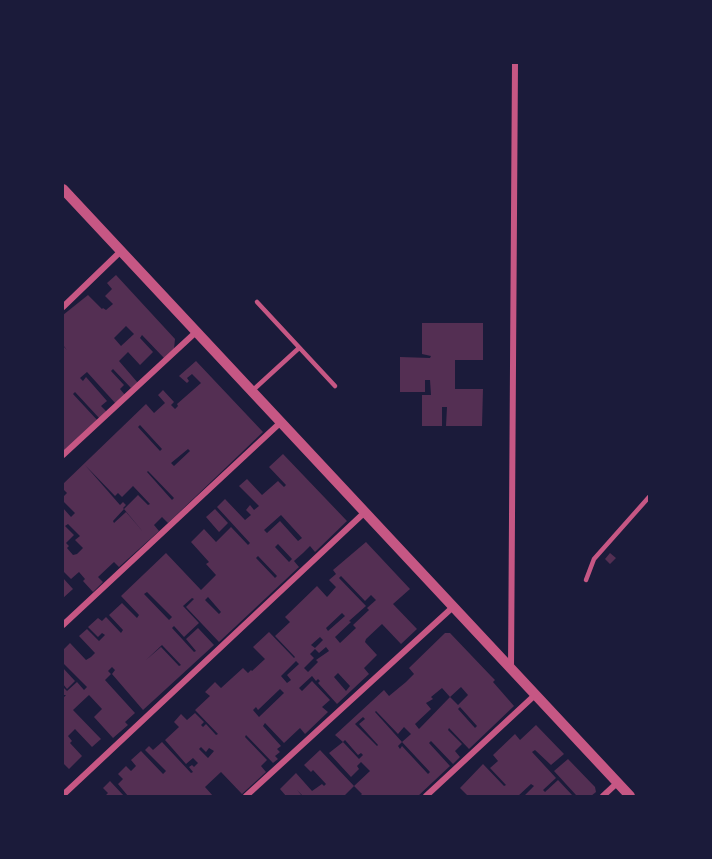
<!DOCTYPE html>
<html>
<head>
<meta charset="utf-8">
<style>
  body { margin:0 }
  #map { position:relative; width:712px; height:859px; overflow:hidden; background:#1b1b3a; font-family:Helvetica,sans-serif }
  canvas { display:block }
  .frame { position:absolute; inset:0; border:64px solid #1b1b3a; pointer-events:none }
</style>
</head>
<body>
<div id="map">
<canvas width="712" height="859"></canvas>
<div class="frame"></div>
</div>
<script>
const ctx = document.querySelector('canvas').getContext('2d');
ctx.lineJoin = 'round';
function paint(path, color) {
  ctx.fillStyle = color;
  ctx.fill(path, 'evenodd');
}
function stroke(path, color, width, dash) {
  ctx.strokeStyle = color;
  ctx.lineWidth = width;
  ctx.lineCap = dash ? 'butt' : 'round';
  ctx.setLineDash(dash || []);
  ctx.stroke(path);
}
paint(new Path2D(`
  M116 275 175 339 174 349 164 358 142 335 140 338 153 352 140 365 128 352 119 361 138 383 131 388 113 369 111 371 124 385 120 389 125 395 116 404 87 372 80 378 83 381 86 377 107 401 101 406 107 412 100 419 75 392 73 394 98 421 63 454V346L67 350 63 345V315L88 295 102 309 103 308 106 310 113 304 105 296 112 289 107 283ZM126 326 134 334 121 346 114 338Z
  M422 323H483V360H455V389H483L482 426H446L447 407H442V426H422V395H431L430 380H425V392H400V357L430 358 431 356 422 354Z
  M196 361 263 432 168 523 162 517 154 525 159 531 119 567 114 562 98 577 103 582 93 592 83 581 85 579 79 572 71 579 63 571V508L71 517 75 513 63 501V497L67 493 63 489V484L146 404 154 413 165 403 158 395 163 390 174 402 171 405 175 409 178 406 177 404 201 383 192 374 187 378 189 381 187 383 179 376ZM140 425 162 449 160 451 138 427ZM188 449 190 451 174 466 171 463ZM85 465 115 496 118 493 122 497 133 486 150 504 148 505 138 495 124 509 144 533 126 512 114 523 113 521 124 509 123 508 126 505 123 502 120 505ZM148 471 174 498 172 500 147 472ZM68 524 80 536 75 540 83 548 77 554 73 555 67 548 69 546 66 543 74 535 65 526Z
  M283 454 347 521 315 552 310 546 303 553 294 561 299 567 219 642 186 607 194 599 192 598 183 606 199 623 184 637 174 626 172 628 194 652 196 651 186 639 198 628 214 645 143 710 112 674 115 670 112 667 108 671 111 674 105 680 135 713 125 722 128 725 113 738 94 717 102 709 89 695 73 710 101 739 92 747 75 729 68 736 72 741 70 743 82 756 69 769 63 763V698L66 695H63V687L67 691 77 682 84 690 87 687 63 663V650L70 643 86 660 91 657 95 653 79 636 87 629 99 641 105 635 102 633 98 637 88 627 98 618 102 621 106 617 121 633 123 630 109 615 122 603 137 618 139 615 121 596 166 553 201 590 216 575 206 564 209 562 191 542 204 529 216 542 231 527 248 545 250 543 217 507 225 499 245 520 251 515 246 510 250 505 254 510 259 506 239 486 247 479 262 495 278 481 284 487 286 485 269 467ZM281 515 302 538 298 541 280 521 267 533 264 530ZM278 544 292 559 289 562 275 547ZM258 556 277 576 275 578 256 558ZM147 592 172 617 169 620 144 594ZM208 597 221 612 219 614 205 600ZM162 645 181 665 179 666 161 647 146 660Z
  M215 509 228 523 219 532 206 517Z
  M366 542 410 589 393 604 417 629 401 644 382 624 366 639 365 642 377 655 364 668 369 674 337 704 318 683 320 681 318 679 316 681 312 676 299 688 302 691 312 681 330 700 322 707 328 712 305 734 300 728 284 743 265 723 263 726 281 746 277 749 280 752 275 756 278 759 273 763 246 735 245 737 267 760 261 766 266 772 242 794 221 772 205 787 213 796H128L118 784 123 779 118 774 126 766 131 771 136 766 131 760 141 751 163 774 166 771 145 750 149 746 153 750 162 742 191 773 193 772 189 767 192 765 194 767 198 763 193 758 186 764 165 740 179 727 174 722 181 714 187 720 195 713 204 722 201 725 203 727 206 724 216 735 218 734 195 710 210 696 205 692 215 682 221 688 243 668 248 673 251 670 252 671 265 659 253 647 269 632 294 658 295 657 275 636 290 622 285 617 317 586 327 597 328 596 336 587 329 580 336 574 333 570ZM341 576 365 601 371 595 376 600 367 608 369 610 353 625 356 628 340 643 335 637 351 622 349 621 366 606 339 578ZM342 613 345 616 328 631 326 628ZM320 637 323 640 315 648 311 645ZM326 647 329 651 316 660 318 662 308 672 304 668 314 658 310 654 315 649 319 653ZM296 661 299 664 287 675 291 680 287 683 281 676ZM338 673 350 686 346 691 334 677ZM280 689 284 693 259 717 253 710 256 707 258 710ZM201 747 206 752 209 748 214 751 208 758 199 749Z
  M610 553 616 558 610 564 605 559Z
  M63 578 73 589 63 598Z
  M445 633H450L491 676 495 680 493 682 514 706 469 749 449 728 448 730 462 744 455 751 460 757 453 764 431 741 429 743 450 766 418 796H360L362 794 354 786 370 771 361 762 357 766 359 769 351 777 329 753 343 742 335 735 384 690 389 696 406 682 414 674 409 668ZM461 687 468 695 458 705 450 697ZM442 688 450 697 419 729 415 724 431 709 426 703 433 699 431 697ZM460 707 477 726 475 728 458 709ZM376 711 398 734 404 727 411 734 402 742 375 712ZM363 717 365 719 359 724 378 745 377 746 355 724ZM345 740 358 755 361 753 363 755 359 759 343 742ZM402 742 430 772 428 774 402 746 400 749 398 746Z
  M63 668 75 681 67 689 63 684Z
  M536 725 564 754 551 765 535 750 532 752 556 778 543 790 545 792 558 780 573 796H524L534 786 531 784 518 796H468L460 788 483 764 504 786 506 785 490 768 498 761 493 755 515 734 520 740Z
  M320 750 354 786 344 796H303L297 790 302 796H286L280 789 296 773 312 791 322 784 324 786 326 784 313 770 311 772 304 765Z
  M568 759 595 787 596 792 591 796H575L576 795 554 771Z
  M110 781 124 796H105L108 793 103 788Z`), '#542f53');
stroke(new Path2D(`
  M257 302 335 386
  M252 391 299 348
  M586 580 594 559 649 497`), '#c65784', 4.5);
stroke(new Path2D(`
  M63 307 121 251
  M63 455 196 332
  M63 625 281 422
  M511 668 515 63
  M63 795 365 512
  M246 796 453 607
  M426 796 535 695
  M603 796 617 783`), '#c65784', 6);
stroke(new Path2D(`
  M63 189 630 796`), '#c65784', 10);
</script>
</body>
</html>
